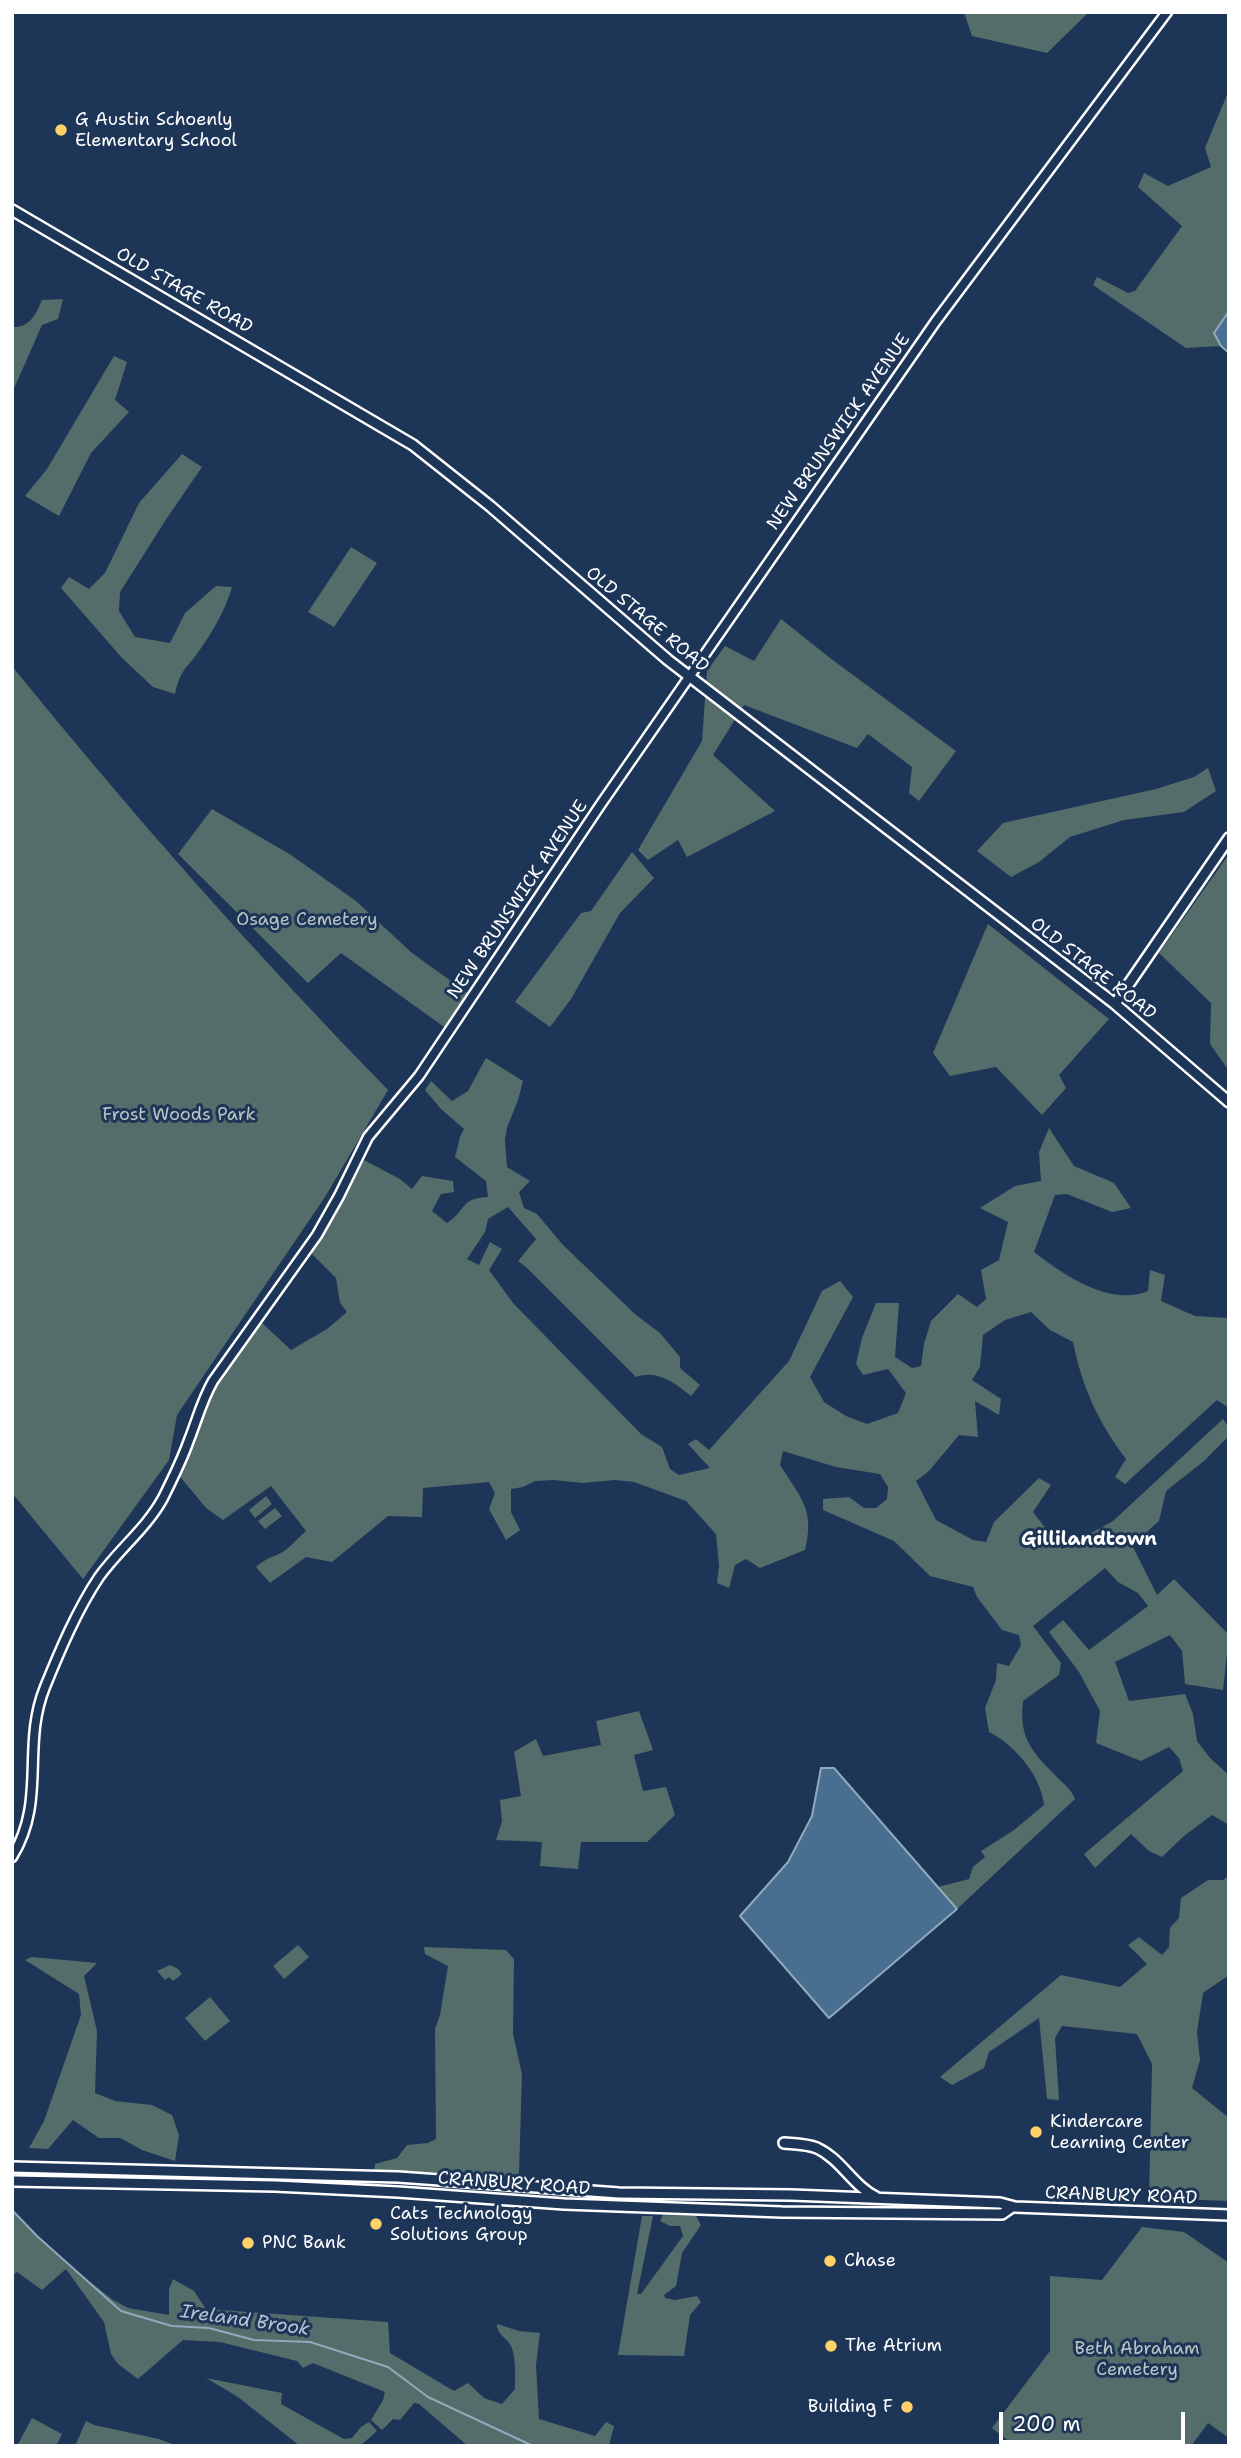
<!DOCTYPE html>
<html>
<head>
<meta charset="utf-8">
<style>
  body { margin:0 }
  #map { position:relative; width:1241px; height:2458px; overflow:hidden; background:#1d3557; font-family:"Shantell Sans",sans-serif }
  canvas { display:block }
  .frame { position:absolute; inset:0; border:14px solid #fff; pointer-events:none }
  .scale { position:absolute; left:999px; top:2412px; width:186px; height:32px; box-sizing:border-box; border:4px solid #fff; border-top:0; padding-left:9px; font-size:21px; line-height:24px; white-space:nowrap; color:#fff; -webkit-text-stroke:5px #1d3557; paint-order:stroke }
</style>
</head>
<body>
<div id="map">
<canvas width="1241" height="2458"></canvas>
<div class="frame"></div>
<div class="scale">200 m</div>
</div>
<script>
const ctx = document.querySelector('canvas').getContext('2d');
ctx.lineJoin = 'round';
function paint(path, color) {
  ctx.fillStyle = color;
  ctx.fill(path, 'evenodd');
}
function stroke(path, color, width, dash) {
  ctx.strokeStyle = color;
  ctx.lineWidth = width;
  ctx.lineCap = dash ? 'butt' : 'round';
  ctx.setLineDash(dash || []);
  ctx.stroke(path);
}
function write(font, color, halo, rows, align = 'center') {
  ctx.font = font + ' "Shantell Sans",sans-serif';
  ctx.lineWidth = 6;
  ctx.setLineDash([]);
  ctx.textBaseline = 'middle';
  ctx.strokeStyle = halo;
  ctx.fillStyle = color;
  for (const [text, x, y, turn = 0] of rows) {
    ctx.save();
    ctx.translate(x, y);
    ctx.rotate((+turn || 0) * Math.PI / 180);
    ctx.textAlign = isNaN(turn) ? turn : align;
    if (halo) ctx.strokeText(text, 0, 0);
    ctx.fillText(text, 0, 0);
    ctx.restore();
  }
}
paint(new Path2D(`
  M964 12H1089L1047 53 972 36Z
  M1229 90V311L1214 333 1221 346 1186 348 1093 285 1097 277 1128 293 1135 291 1182 226 1138 187 1144 173 1168 186 1211 167 1205 148Z
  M63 299 58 319 42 325 12 393V327C30 328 36 314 42 300Z
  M114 356 127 362 115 400 129 412 91 453 59 516 25 496 47 469Z
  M182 454 202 467 165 521 120 592 119 611 135 637 170 643 185 613 216 586 232 587C225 611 213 631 199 651 185 671 181 668 175 694L153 687 122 658 61 588 69 577 89 589 105 573 139 503Z
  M351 547 377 563 334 627 308 612Z
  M781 619 830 658 956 751 919 801 909 793 912 767 868 734 857 748 744 705 713 755 775 811 687 857 678 840 648 860 638 850 702 741 707 671 725 646 754 661Z
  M12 666C131 813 256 955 388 1090L325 1197 177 1415 169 1460 83 1579 12 1493Z
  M1208 768 1216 791 1184 812 1124 820 1070 837 1039 862 1011 877 977 851 1003 823 1156 789 1194 777Z
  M212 809 291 855 356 901 412 953 469 994 447 1029 341 953 308 983 178 854Z
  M632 852 654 878 620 913 571 999 550 1027 515 1002 581 913 591 911Z
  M1229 854V1071L1210 1044 1211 1003 1159 953Z
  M988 924 1109 1019 1059 1075 1066 1088 1042 1115 996 1067 950 1076 933 1053Z
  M486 1058 523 1081 518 1100 507 1128 505 1140 507 1167 530 1181 519 1192 524 1208 537 1214 563 1245 636 1315 660 1333 680 1357V1368L700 1385 691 1396C675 1383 658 1369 636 1377L526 1267 518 1261 536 1239 508 1207 488 1219 485 1232 467 1259 479 1265 490 1242 502 1249 489 1270 513 1303 641 1434 662 1447 670 1469 679 1475 710 1468 688 1444 696 1439 709 1450 789 1361 822 1291 840 1281 853 1297 810 1377 824 1402 846 1416 867 1424 898 1413 906 1393 888 1369 863 1375 856 1364 862 1338 876 1303H899L895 1357 912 1368 921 1366 924 1344 931 1321 958 1294 977 1307 986 1299 981 1270 999 1260 1008 1222 980 1208 1015 1186 1041 1181 1039 1152 1049 1128 1074 1166 1114 1183 1131 1208 1112 1212 1067 1194 1055 1195 1034 1252C1064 1275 1110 1307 1148 1291L1150 1270 1165 1275 1161 1301 1195 1316 1229 1318V1408L1217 1400 1125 1484 1115 1477 1126 1459C1098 1422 1082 1387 1073 1342L1050 1330 1031 1312 1005 1320 983 1335 980 1367 972 1380 1001 1399 999 1415 975 1401 978 1437 959 1435 929 1471 916 1481 936 1520 973 1540 986 1542 994 1522 1039 1478 1051 1485 1033 1512 1062 1549 1113 1521 1223 1419 1229 1428V1436L1204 1461 1166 1491 1159 1521 1132 1545 1157 1595 1174 1579 1229 1635 1223 1690 1185 1684 1182 1651 1170 1635 1115 1662 1129 1701 1185 1694 1193 1714 1197 1741 1210 1758 1229 1775V1825L1212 1815 1184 1836 1162 1857 1149 1851 1131 1834 1095 1868 1084 1854 1183 1771 1179 1758 1169 1747 1141 1761 1096 1743 1100 1711 1079 1672 1049 1632 1063 1620 1089 1650 1148 1606 1138 1593 1118 1582 1105 1568 1033 1626 1061 1663 1059 1675 1023 1701C1019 1736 1030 1750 1054 1774 1063 1784 1070 1787 1075 1799L957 1909 938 1887 969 1879 973 1867 985 1857 981 1851 1014 1830 1044 1805C1041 1776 1015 1745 989 1732L985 1708 996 1680 997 1663 1009 1666 1021 1645 1019 1635 1002 1630 977 1597 973 1587 930 1576 894 1541 823 1510V1499L849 1497 864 1508H876L887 1499 888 1487 880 1474 836 1467 783 1451 780 1465C801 1498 815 1510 805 1550L760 1568 746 1559 735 1565 729 1588 717 1583 719 1566 716 1534 686 1501 634 1482 615 1480 583 1483 554 1480 535 1481 523 1487 511 1489V1512L520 1530 506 1540 489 1509 495 1493 489 1482 423 1488 422 1517 388 1516 332 1562 306 1557 270 1583 256 1567C264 1560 269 1558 277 1555 288 1551 297 1538 306 1531L271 1486 223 1520 206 1508 177 1473 208 1398 261 1322 291 1350 327 1329 347 1312 340 1303 336 1278 309 1251 364 1160 400 1179 412 1189 422 1176 453 1181 454 1192 441 1194 432 1211 447 1223C466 1211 460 1198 488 1197L486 1181 455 1157 460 1137 464 1129 441 1109 425 1090 431 1081 452 1101 468 1091Z
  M266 1496 272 1504 255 1518 249 1510Z
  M275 1508 282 1516 265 1529 258 1521Z
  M639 1711 653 1750 634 1755 643 1791 666 1787 675 1815 647 1842H581L578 1869 540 1866 542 1842 496 1840 502 1821 500 1800 521 1796 514 1752 536 1739 543 1756 601 1745 596 1721Z
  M1229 1876V1975L1203 1993 1197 2032 1200 2060 1192 2088 1229 2118V2201L1149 2198 1152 2064 1137 2034 1062 2026 1055 2038 1059 2100 1047 2099 1039 2018 989 2052 984 2068 952 2085 940 2077 1061 1975 1120 1987 1147 1964 1128 1945 1139 1937 1162 1955 1169 1947 1170 1928 1179 1918 1181 1898 1208 1880H1223Z
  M298 1945 309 1957 284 1979 273 1966Z
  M424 1947 506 1950 514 1959 513 2034 522 2074 519 2174 515 2180 507 2182 374 2172 375 2164 397 2158 407 2145 428 2143 436 2139 435 2029 440 2015 448 1966 425 1954Z
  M32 1957 97 1963 84 1976 97 2031 95 2093 115 2101 152 2105 172 2115 179 2135 175 2161 142 2150 120 2138H99L73 2120 48 2149 29 2148 44 2121 81 2015 79 1994 25 1960Z
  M170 1965 178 1969 182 1974 173 1981 169 1977 165 1980 157 1971Z
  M210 1997 230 2021 205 2041 185 2018Z
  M12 2210 66 2263 113 2300 128 2308 169 2315V2289L173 2279 194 2291 206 2309 388 2322 390 2353 454 2391 468 2383 484 2398 502 2404 515 2389C515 2376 516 2361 512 2348 508 2338 497 2335 497 2324L519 2331 540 2333 536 2365 539 2419 595 2436 606 2422 614 2426 609 2446H468L419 2404 414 2403 400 2420 393 2419 382 2430 371 2420 383 2400 385 2392 313 2363 303 2368 297 2361 220 2342 183 2340 138 2379 118 2364 111 2354 104 2322 66 2269 42 2290 17 2272 12 2276Z
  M663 2215 696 2216 701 2225 682 2253 676 2286 664 2295 665 2298 675 2300 697 2296 701 2302 690 2315 684 2356 618 2355 642 2216H653L637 2294H641L683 2236 680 2226H670L660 2221Z
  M1142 2227 1184 2232 1229 2263V2438L1208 2423 1191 2446H1015L992 2428 1050 2351V2276L1102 2280Z
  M206 2378 282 2393 281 2404 344 2439 352 2438 361 2427 369 2422 377 2431 360 2446H300L238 2397Z
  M32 2418 62 2434 56 2446H12L18 2444Z
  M86 2421 94 2425 159 2439 177 2446H75Z`), '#546d6a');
const water = new Path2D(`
  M1229 311V353L1221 346 1214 333Z
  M821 1768H834L957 1909 829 2018 740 1916 788 1862 812 1816Z`);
paint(water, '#486f90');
stroke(water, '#91a9bc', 2);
stroke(new Path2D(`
  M12 2210 37 2236 121 2311 172 2326 209 2328 254 2340 310 2342 388 2367 428 2397 533 2446`), '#91a9bc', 2);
const tertiary = new Path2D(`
  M12 1857C47 1800 21 1746 45 1687 60 1650 77 1610 99 1577 119 1549 146 1529 163 1498 172 1480 182 1460 189 1440 197 1420 202 1400 213 1381L317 1235 339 1196 368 1137 419 1076 601 804 936 321 1167 12`);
const secondary = new Path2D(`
  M12 210 413 445 490 506 668 660 1115 1004 1229 1102
  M1115 1004 1229 838
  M784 2143C795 2144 807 2144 817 2148 841 2159 853 2186 876 2197
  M12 2167 398 2177 619 2193 791 2195 1000 2203 1015 2207 1229 2215
  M12 2181 275 2186 398 2192 564 2204 782 2212 1002 2214 1012 2207`);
stroke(tertiary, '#fff', 13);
stroke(secondary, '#fff', 14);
stroke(tertiary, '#1d3557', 8);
stroke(secondary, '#1d3557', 9);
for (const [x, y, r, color] of [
  [61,130,7,"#ffd166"],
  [1036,2132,7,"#ffd166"],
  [376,2224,7,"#ffd166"],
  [248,2243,7,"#ffd166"],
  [830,2261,7,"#ffd166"],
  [831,2346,7,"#ffd166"],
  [907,2407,7,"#ffd166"]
]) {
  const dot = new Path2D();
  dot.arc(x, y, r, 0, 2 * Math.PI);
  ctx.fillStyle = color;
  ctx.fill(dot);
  stroke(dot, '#1d3557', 2.5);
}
write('18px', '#fff', '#1d3557', [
  ["G Austin Schoenly",75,120],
  ["Elementary School",75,141],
  ["Kindercare",1050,2122],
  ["Learning Center",1050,2143],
  ["Cats Technology",390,2214],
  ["Solutions Group",390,2235],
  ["PNC Bank",262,2243],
  ["Chase",844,2261],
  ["The Atrium",845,2346],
  ["Building F",893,2407,"right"]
], 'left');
write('18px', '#fff', '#1d3557', [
  ["OLD STAGE ROAD",184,291,30],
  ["NEW BRUNSWICK AVENUE",839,432,-55],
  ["OLD STAGE ROAD",647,620,40],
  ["NEW BRUNSWICK AVENUE",518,900,-56],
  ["OLD STAGE ROAD",1093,969,38],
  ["CRANBURY ROAD",514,2184,4],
  ["CRANBURY ROAD",1121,2196,2]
]);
write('18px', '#bbc5c3', '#1d3557', [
  ["Osage Cemetery",307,920],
  ["Frost Woods Park",179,1115],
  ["Beth Abraham",1137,2349],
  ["Cemetery",1137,2370]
]);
write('bold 19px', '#fff', '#1d3557', [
  ["Gillilandtown",1089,1540]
]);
write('italic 19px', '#b6c5d3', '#1d3557', [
  ["Ireland Brook",245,2321,8]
]);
</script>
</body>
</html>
